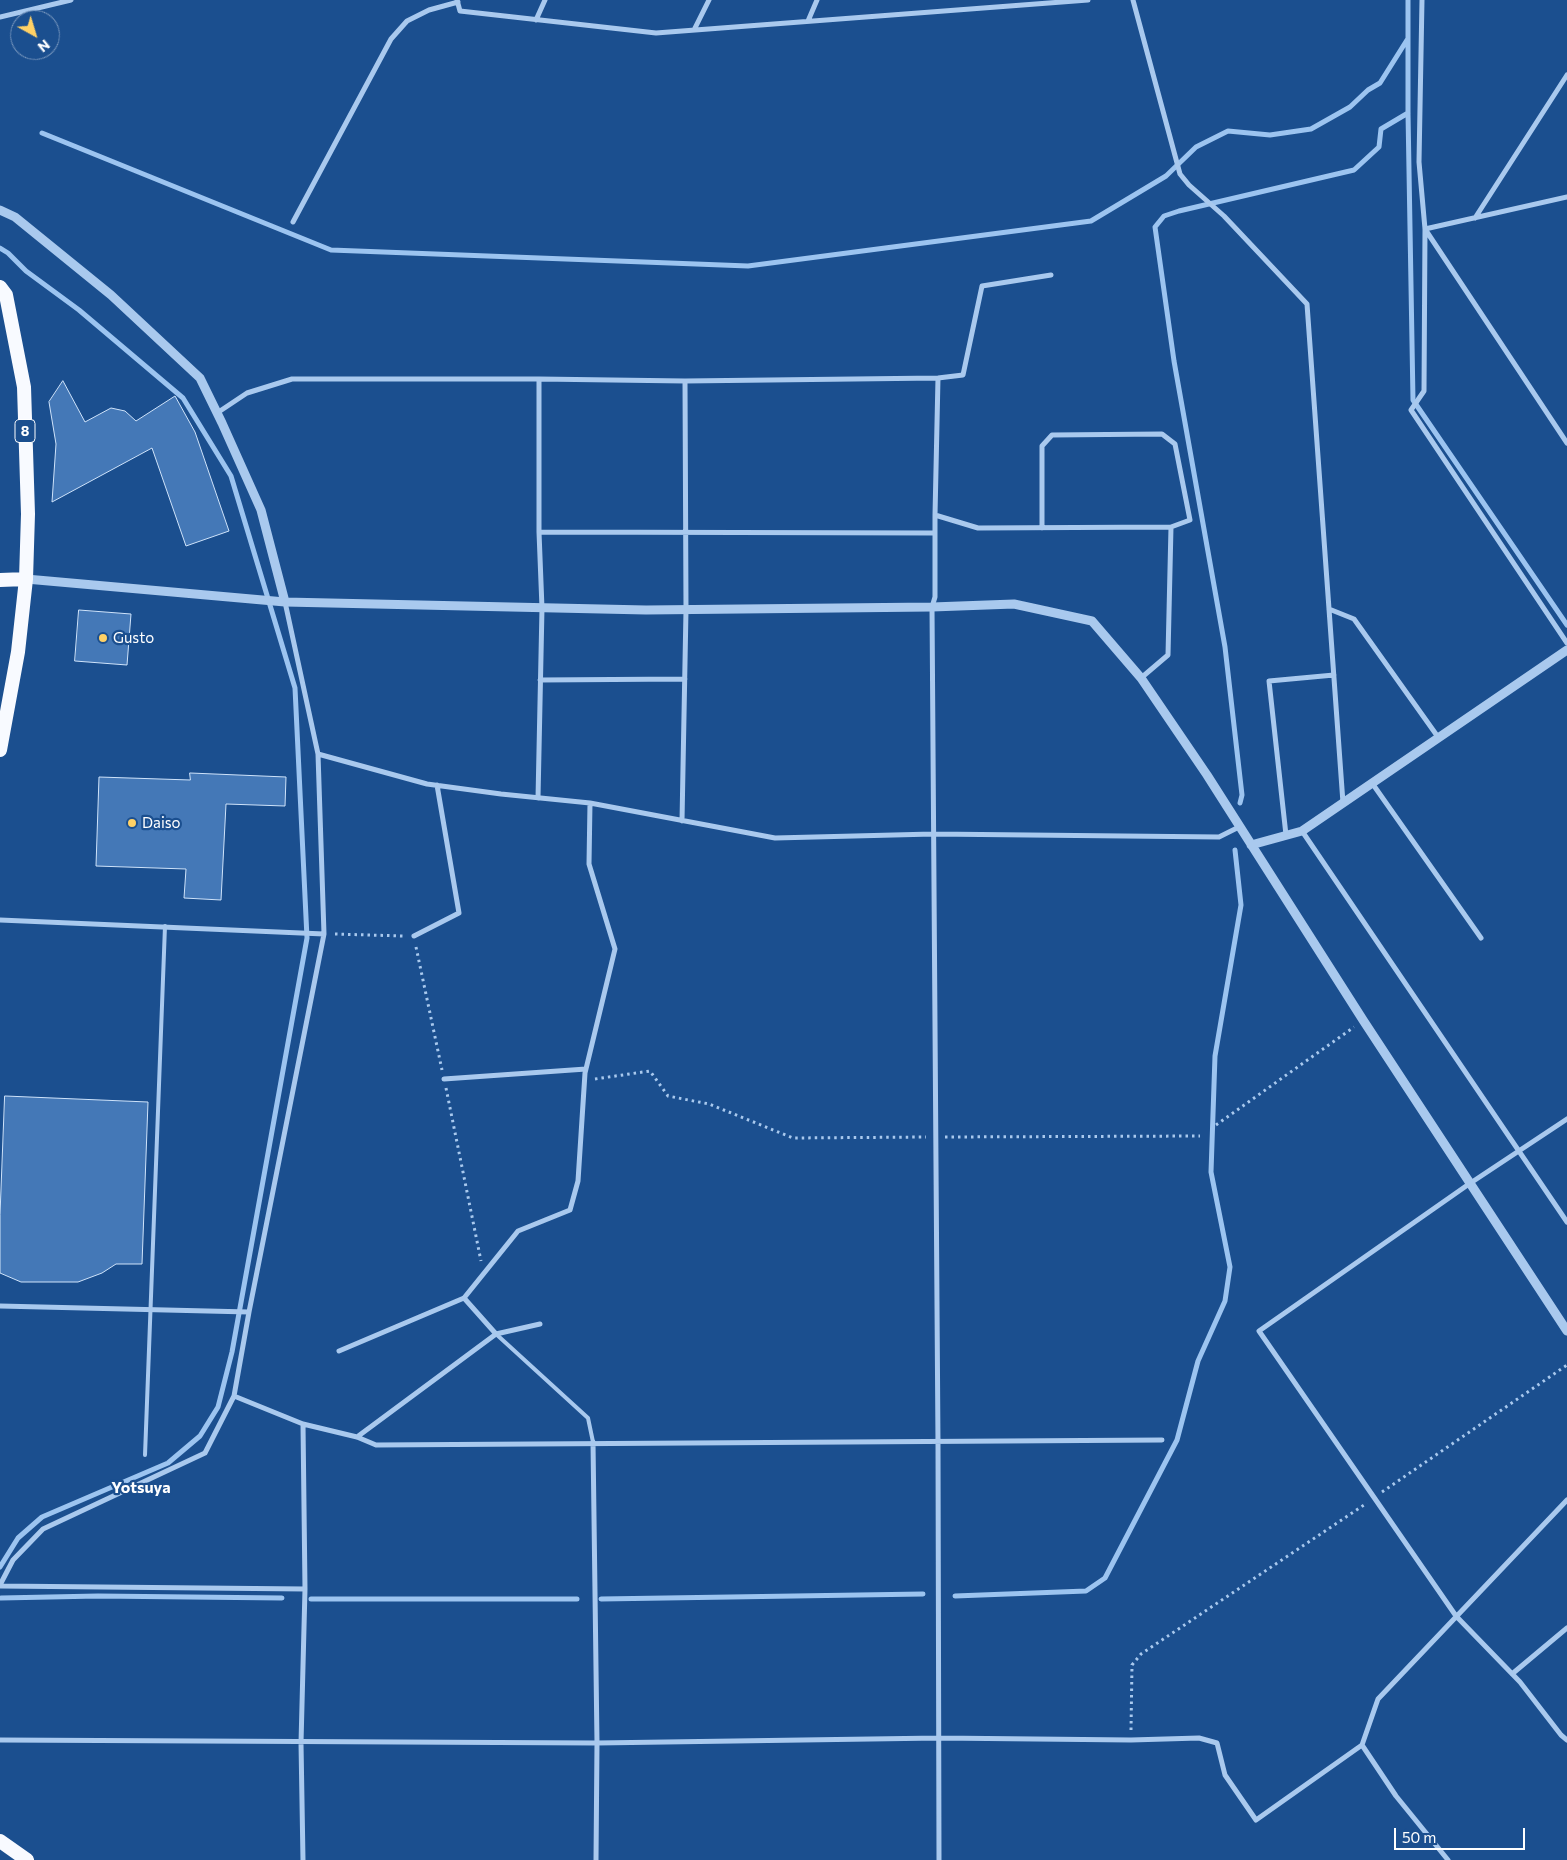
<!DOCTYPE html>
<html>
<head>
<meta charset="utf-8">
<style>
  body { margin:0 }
  #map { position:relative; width:1567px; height:1860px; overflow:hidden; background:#1b4f8f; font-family:Commissioner,sans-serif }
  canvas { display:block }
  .north { position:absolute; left:10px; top:10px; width:50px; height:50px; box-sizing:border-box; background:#1b4f8f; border:1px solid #7695bc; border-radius:50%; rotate:141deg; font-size:14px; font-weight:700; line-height:20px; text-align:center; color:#fff }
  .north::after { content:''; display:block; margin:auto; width:18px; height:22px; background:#ffd166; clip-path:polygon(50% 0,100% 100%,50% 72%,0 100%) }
  .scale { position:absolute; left:1394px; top:1828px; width:131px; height:22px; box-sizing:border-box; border:2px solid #fff; border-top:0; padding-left:6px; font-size:15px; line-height:18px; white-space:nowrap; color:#fff; -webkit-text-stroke:4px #1b4f8f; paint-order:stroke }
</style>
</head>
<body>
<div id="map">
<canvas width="1567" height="1860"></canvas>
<div class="north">N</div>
<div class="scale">50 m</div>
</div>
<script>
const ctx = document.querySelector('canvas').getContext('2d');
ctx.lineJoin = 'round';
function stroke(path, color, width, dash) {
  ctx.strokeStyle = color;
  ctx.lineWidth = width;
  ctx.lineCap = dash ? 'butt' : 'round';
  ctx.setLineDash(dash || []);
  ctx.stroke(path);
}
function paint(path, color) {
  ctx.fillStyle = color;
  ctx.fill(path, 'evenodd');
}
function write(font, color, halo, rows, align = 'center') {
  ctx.font = font + ' Commissioner,sans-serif';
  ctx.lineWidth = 4.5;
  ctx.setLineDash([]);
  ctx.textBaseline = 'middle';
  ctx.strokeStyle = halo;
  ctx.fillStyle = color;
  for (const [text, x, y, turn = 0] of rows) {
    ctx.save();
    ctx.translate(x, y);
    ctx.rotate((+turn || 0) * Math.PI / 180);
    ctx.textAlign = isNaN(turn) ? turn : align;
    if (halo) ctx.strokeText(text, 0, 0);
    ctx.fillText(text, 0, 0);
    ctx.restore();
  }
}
stroke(new Path2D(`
  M1408 0V113L1413 400 1567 625
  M42 133 331 250 748 266 1091 221 1166 176 1196 147 1228 131 1270 135 1311 129 1350 107 1368 90 1380 83 1407 40
  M0 248 8 253 26 271 79 310 183 398 231 476 295 688 307 938 232 1352 218 1407 200 1436 168 1463 42 1517 18 1538 0 1567
  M1240 803 1242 795 1225 647 1174 361 1155 227 1164 216 1179 211 1354 170 1379 147 1381 129 1408 113
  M955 1596 1086 1591 1105 1578 1177 1440 1198 1361 1225 1301 1230 1267 1211 1172 1215 1056 1241 905 1235 850
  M1 1598 98 1596 282 1598
  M311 1599H577
  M601 1599 923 1594`), '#9cc4f0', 5);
const building = new Path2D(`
  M63 381 85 422 111 408 125 411 136 421 175 396 195 432 229 531 186 546 152 448 52 502 56 444 49 402Z
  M79 610 131 614 127 665 75 661Z
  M190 773 286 777 285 806 226 804 221 900 184 898 186 869 96 866 99 777 190 780Z
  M5 1096 148 1102 142 1264H116L102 1273 78 1282H21L0 1273V1215Z`);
paint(building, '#4478b7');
stroke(building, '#cfe3fa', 1);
stroke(new Path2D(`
  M335 934 403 936
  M416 947 442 1070
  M595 1079 650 1071 668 1096 709 1104 793 1138 926 1137
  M446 1088 481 1261
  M1216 1125 1354 1027
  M945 1137 1200 1136
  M1382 1492 1567 1365
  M1131 1730 1132 1665 1141 1654 1367 1503`), '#a9c9ee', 3, [2.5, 4]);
stroke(new Path2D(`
  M496 1334 588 1418 593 1442
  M145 1455 165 926`), '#a9c9ee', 4);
stroke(new Path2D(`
  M457 0 460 11 656 33 1088 0
  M1133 0 1180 174 1189 185 1224 216 1307 304 1343 803
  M1422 0 1419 162 1425 229 1424 391 1411 410 1567 643
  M0 17 71 0
  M536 20 545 0
  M808 21 817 0
  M694 30 709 0
  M1475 218 1567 75
  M293 222 391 39 407 21 429 10 458 2
  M1425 229 1567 443
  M1425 229 1567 197
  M685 381 938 378 963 375 982 286 1051 275
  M217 413 247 393 292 379H539L685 381 686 610 682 821
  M935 515 938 378
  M1042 528V446L1052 435 1162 434 1175 444 1190 520 1171 527
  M539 532 935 533V597L932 607 938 1443 939 1860
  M935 533V515L978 528 1171 527 1168 655 1141 678
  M1329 609 1354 619 1438 737
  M540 680 685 679
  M318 754 427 784 501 794 590 803 775 838 933 834 1219 837 1239 827
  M1372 783 1481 938
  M538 798 542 608 539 532V379
  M1302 831 1567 1222
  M1286 835 1269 681 1334 675
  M0 920 324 934
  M414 936 459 913 437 785
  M444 1079 586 1069
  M1567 1119 1469 1184 1259 1331 1456 1616 1520 1682 1561 1735 1567 1740
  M0 1306 249 1312
  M496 1334 464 1298 518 1231 570 1210 578 1181 585 1073 615 949 589 864 590 803
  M339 1351 464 1298
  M234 1396 303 1424 357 1437 376 1445C638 1442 900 1443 1162 1440
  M357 1437 496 1334 540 1324
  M593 1442 597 1743 596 1860
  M0 1585 13 1560 43 1529 205 1453 234 1396 249 1312 324 934 318 754 285 602
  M0 1586 305 1589
  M1512 1674 1567 1628
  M0 1740 597 1743 939 1738 1131 1740 1199 1738 1217 1743 1225 1775 1256 1820 1362 1745 1378 1699 1567 1500
  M1362 1745 1396 1796 1448 1860
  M303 1860 301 1743 305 1589 303 1424`), '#a9c9ee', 5);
stroke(new Path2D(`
  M0 210 15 217 111 295 200 378 222 423 261 510 285 602
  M26 579 285 602 646 610 932 607 1014 604 1092 621 1141 678 1207 775 1363 1020 1567 1331
  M1251 845 1302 831 1567 650`), '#a9c9ee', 9);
stroke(new Path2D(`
  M0 287 6 295 24 387 28 514 26 579 18 652 0 750
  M0 580 26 579
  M0 1841 27 1860`), '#f8faff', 14);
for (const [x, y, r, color] of [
  [103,638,5,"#ffd166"],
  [132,823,5,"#ffd166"]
]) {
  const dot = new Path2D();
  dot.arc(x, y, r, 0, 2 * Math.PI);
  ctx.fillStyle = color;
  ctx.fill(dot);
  stroke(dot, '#1b4f8f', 2);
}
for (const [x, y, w] of [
  [25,431,20]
]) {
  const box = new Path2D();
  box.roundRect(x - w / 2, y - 11.5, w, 23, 4);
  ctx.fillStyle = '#1b4f8f';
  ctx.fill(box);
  stroke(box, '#fff', 1);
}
write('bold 14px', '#fff', null, [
  ["8",25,431]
]);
write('15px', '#fff', '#1b4f8f', [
  ["Gusto",113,638],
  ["Daiso",142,823]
], 'left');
write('bold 16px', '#fff', '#1b4f8f', [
  ["Yotsuya",141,1488]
]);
</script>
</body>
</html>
